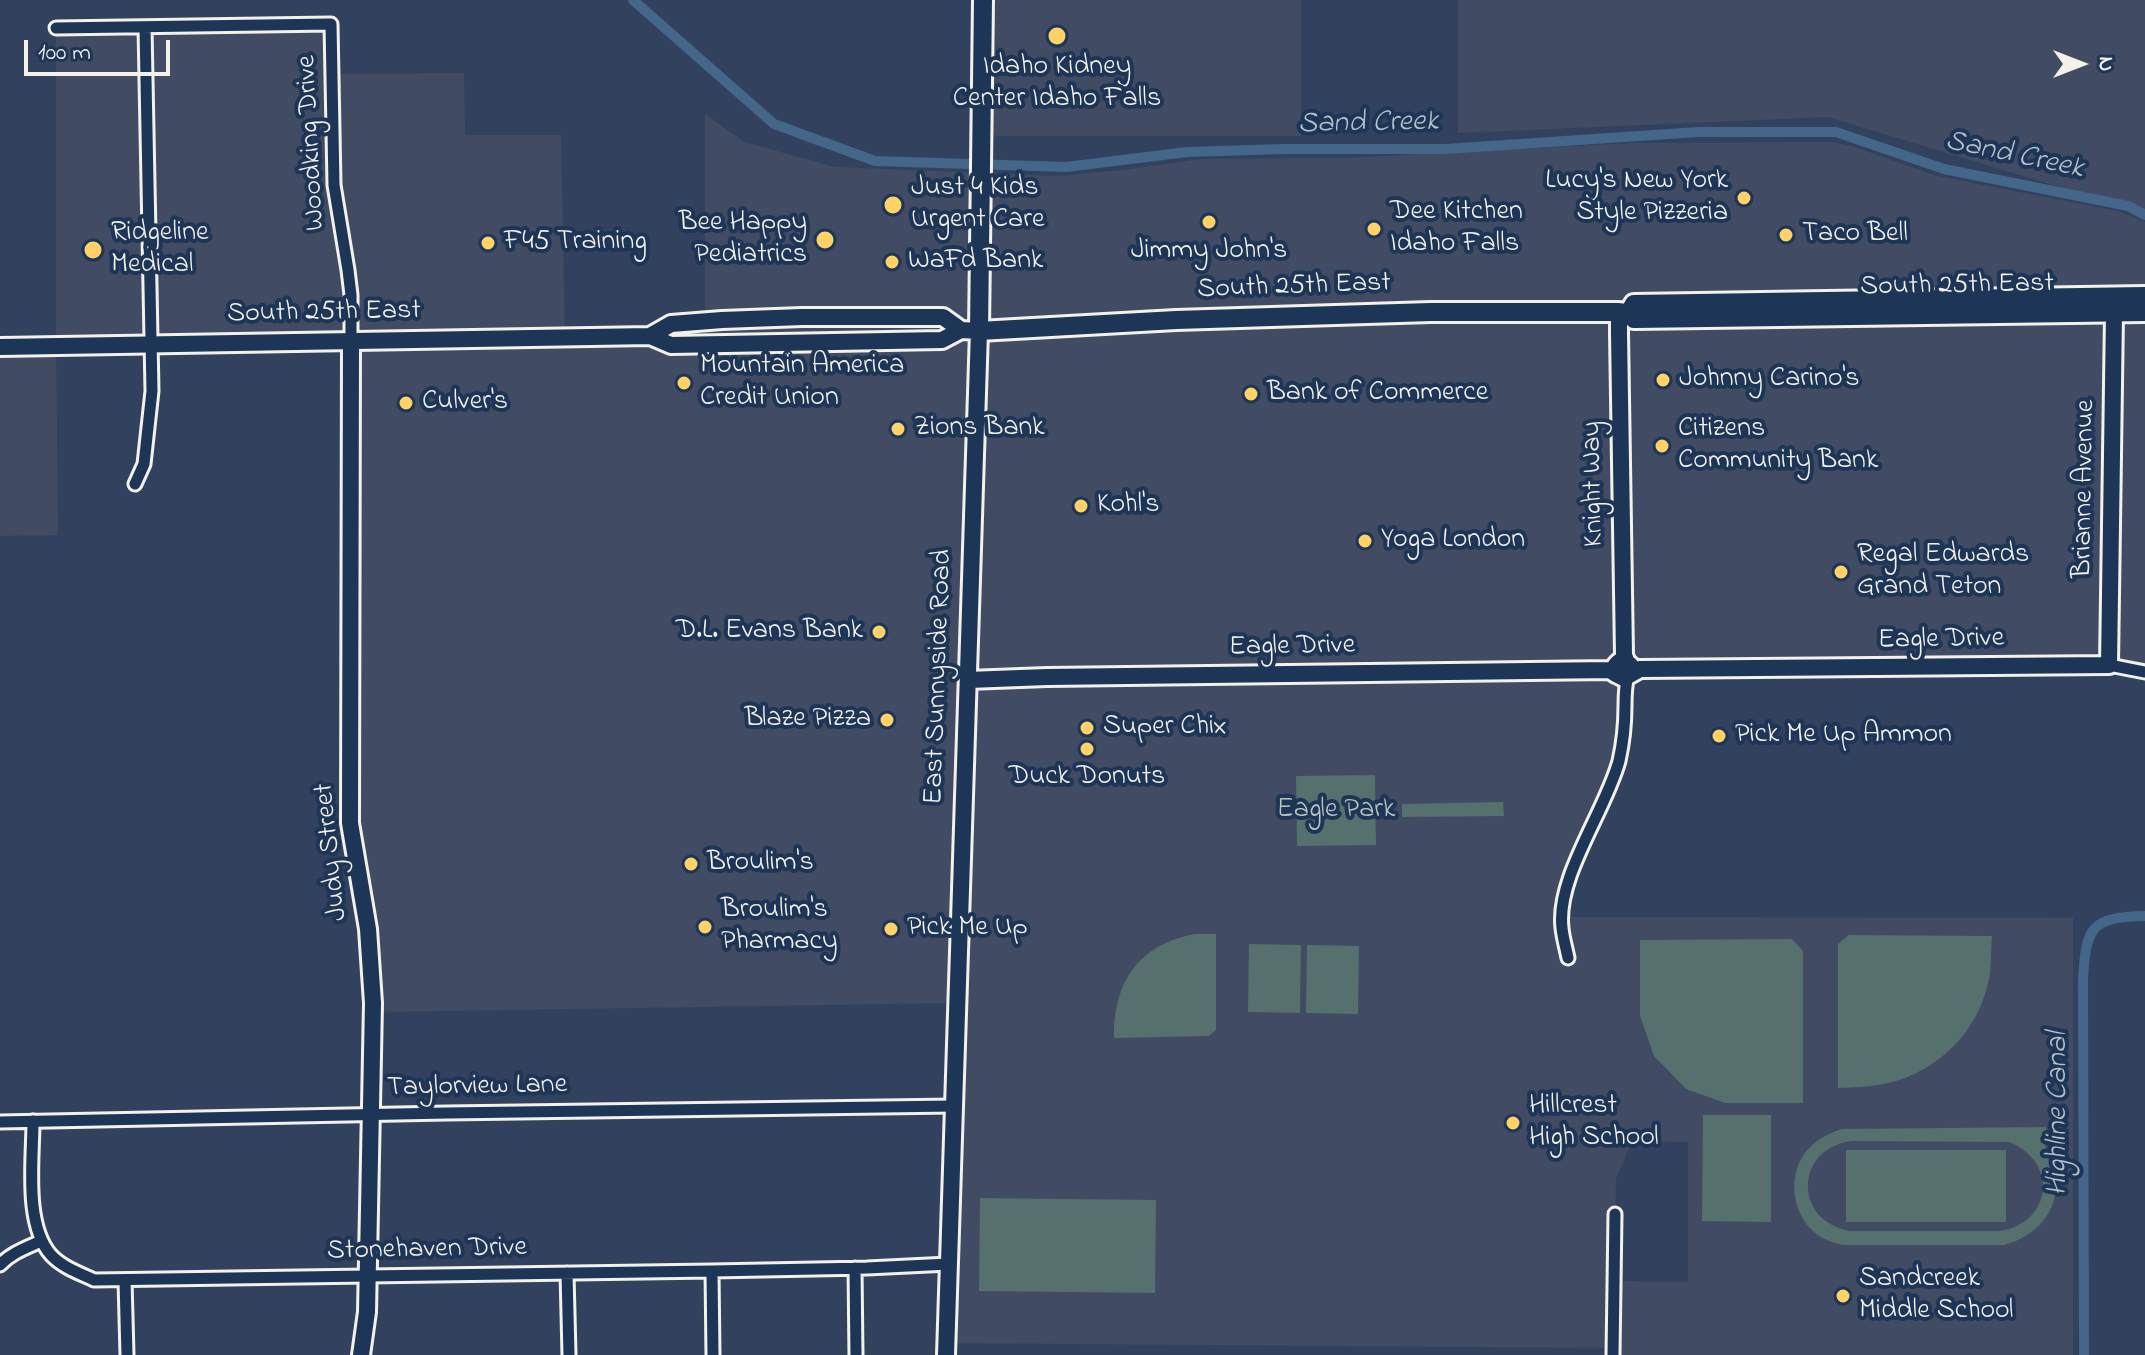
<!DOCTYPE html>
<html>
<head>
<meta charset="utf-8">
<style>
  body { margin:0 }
  #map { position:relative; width:2145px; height:1355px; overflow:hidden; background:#32425e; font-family:"Indie Flower",sans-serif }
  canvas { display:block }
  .north { position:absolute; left:2041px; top:24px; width:80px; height:80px; -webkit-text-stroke:6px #1d3557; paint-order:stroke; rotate:90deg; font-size:22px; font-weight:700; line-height:32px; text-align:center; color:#f4f1e8 }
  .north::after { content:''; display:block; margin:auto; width:28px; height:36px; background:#f4f1e8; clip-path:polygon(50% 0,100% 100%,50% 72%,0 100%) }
  .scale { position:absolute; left:24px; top:40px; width:146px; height:36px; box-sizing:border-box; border:4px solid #f4f1e8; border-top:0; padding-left:10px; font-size:24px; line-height:28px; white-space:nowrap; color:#f4f1e8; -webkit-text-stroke:6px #1d3557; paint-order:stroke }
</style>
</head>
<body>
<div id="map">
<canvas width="2145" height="1355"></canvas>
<div class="north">N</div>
<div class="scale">100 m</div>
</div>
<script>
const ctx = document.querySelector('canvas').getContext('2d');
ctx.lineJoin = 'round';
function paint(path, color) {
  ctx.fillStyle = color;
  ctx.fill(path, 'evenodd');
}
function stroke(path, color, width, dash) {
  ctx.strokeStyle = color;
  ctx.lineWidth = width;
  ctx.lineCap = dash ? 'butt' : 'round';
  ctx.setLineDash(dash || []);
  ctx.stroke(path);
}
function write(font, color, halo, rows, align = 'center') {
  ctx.font = font + ' "Indie Flower",sans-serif';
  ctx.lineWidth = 8;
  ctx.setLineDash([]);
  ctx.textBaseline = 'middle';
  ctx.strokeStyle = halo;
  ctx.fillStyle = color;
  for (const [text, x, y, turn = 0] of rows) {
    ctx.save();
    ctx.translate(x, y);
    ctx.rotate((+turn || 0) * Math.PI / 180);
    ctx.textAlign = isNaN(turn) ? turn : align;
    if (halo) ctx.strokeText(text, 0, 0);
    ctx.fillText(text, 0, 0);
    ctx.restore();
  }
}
paint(new Path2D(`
  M983 0H1301V136H982Z
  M1458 0H2145V213L1828 117 1458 133Z
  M331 24 332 74 464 73 465 135H561L565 338 705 335V114L744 142 835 167 1059 176 1122 170 1201 159 1346 158 1632 143 1830 142 1852 146 1937 176 2118 211 2145 222V672L1623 669 1619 760 1573 868 1562 917 2073 918V1355H1613L1612 1348 946 1343 957 1003 373 1012 357 874 351 342 56 346 58 535 0 536V347L56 346V28ZM1632 1141 1688 1142V1282L1614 1281 1616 1179Z`), '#414b63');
paint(new Path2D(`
  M1375 775 1376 845 1297 846 1296 776Z
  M1503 802 1504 816 1402 817V804Z
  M1195 934H1216V1030L1209 1036 1114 1038C1113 982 1139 944 1195 934Z
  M1849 935 1992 936C1991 948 1991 961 1990 973 1983 1023 1946 1065 1899 1080 1879 1087 1858 1087 1838 1088V944Z
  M1792 939 1803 951V1103H1725L1686 1089 1654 1056 1640 1016V940Z
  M1249 944 1301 945 1300 1013 1248 1012Z
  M1307 945 1359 946 1358 1014 1306 1013Z
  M1703 1115H1771V1222L1702 1221Z
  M2046 1127C2046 1135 2045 1145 2046 1152 2048 1160 2054 1167 2055 1176 2061 1211 2035 1237 2004 1245H1842C1832 1242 1822 1239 1814 1232 1790 1211 1787 1170 1810 1147 1819 1138 1830 1133 1842 1129ZM1852 1141 2009 1142C2059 1162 2052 1223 2000 1231H1851C1793 1222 1794 1148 1852 1141Z
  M1846 1150H2006V1222H1846Z
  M980 1198 1156 1200 1155 1293 979 1291Z`), '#55706d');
stroke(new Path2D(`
  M633 0 774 124 875 161 1066 167 1187 152 1284 149H1446L1698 132H1836L1944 169 2128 206 2145 215
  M2084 1355 2083 980C2086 928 2090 917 2145 916`), '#436689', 10);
const street = new Path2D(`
  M56 28 331 24 334 185 348 270 351 295V342
  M135 484 144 464 152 391 145 27
  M2109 665 2145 672
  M1568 958C1566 948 1563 938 1562 928 1556 877 1605 812 1619 761 1623 743 1625 724 1625 706 1625 695 1625 686 1628 676
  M33 1121C33 1160 24 1224 51 1255 62 1267 79 1273 94 1280L712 1271 867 1268 949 1264
  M0 1122 447 1113 954 1106
  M0 1265C11 1253 26 1248 41 1241
  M855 1268 856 1355
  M712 1271 713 1355
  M567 1273 569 1355
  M125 1280 127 1355
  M1613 1355 1615 1214`);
const secondary = new Path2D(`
  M650 336 671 324 722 320 802 317H943L961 330
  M351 342 350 823 368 929 373 1003 367 1312 361 1355
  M0 347 650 336 671 345 942 340 961 330 979 331 946 1355
  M1627 663 1624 655 1619 333V312L1630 311
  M1630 673V665L1627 663 1619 662 1616 665V674L1624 678 1640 669 2109 665 2114 314
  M968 680 1047 677 1610 670 1616 674`);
const primary = new Path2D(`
  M983 0 979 331 1176 320 1431 312H1619
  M2145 296 1634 304 1630 311 1634 319 2145 312`);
stroke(street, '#f4f1e8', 17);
stroke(secondary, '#f4f1e8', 22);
stroke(primary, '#f4f1e8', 24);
stroke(street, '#1d3557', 11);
stroke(secondary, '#1d3557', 16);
stroke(primary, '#1d3557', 18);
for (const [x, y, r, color] of [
  [1057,36,10,"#ffd166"],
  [1744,198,8,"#ffd166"],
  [893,205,10,"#ffd166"],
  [1209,222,8,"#ffd166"],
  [1374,229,8,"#ffd166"],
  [1786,235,8,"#ffd166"],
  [825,240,10,"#ffd166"],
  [488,243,8,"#ffd166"],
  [93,250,10,"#ffd166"],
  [892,262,8,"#ffd166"],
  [1663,380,8,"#ffd166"],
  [684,383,8,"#ffd166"],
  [1251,394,8,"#ffd166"],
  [406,403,8,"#ffd166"],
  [898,429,8,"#ffd166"],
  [1662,446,8,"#ffd166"],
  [1081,506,8,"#ffd166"],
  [1365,541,8,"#ffd166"],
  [1841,572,8,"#ffd166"],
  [879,632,8,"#ffd166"],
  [887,720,8,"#ffd166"],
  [1087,728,8,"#ffd166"],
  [1719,736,8,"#ffd166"],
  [1087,749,8,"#ffd166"],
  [691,864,8,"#ffd166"],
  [705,927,8,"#ffd166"],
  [891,929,8,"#ffd166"],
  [1513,1123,8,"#ffd166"],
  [1843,1296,8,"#ffd166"]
]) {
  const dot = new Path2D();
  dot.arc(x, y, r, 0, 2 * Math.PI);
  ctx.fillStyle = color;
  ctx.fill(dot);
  stroke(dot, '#1d3557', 3);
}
write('28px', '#f4f1e8', '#1d3557', [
  ["Idaho Kidney",1057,68,"center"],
  ["Center Idaho Falls",1057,100,"center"],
  ["Lucy's New York",1728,182,"right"],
  ["Style Pizzeria",1728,214,"right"],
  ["Just 4 Kids",911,189],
  ["Urgent Care",911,221],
  ["Dee Kitchen",1390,213],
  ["Idaho Falls",1390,245],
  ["Bee Happy",807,224,"right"],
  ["Pediatrics",807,256,"right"],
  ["Ridgeline",111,234],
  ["Medical",111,266],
  ["Taco Bell",1802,235],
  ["F45 Training",504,243],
  ["Jimmy John's",1209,252,"center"],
  ["WaFd Bank",908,262],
  ["Mountain America",700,367],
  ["Credit Union",700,399],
  ["Johnny Carino's",1679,380],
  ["Bank of Commerce",1267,394],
  ["Culver's",422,403],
  ["Zions Bank",914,429],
  ["Citizens",1678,430],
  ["Community Bank",1678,462],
  ["Kohl's",1097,506],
  ["Yoga London",1381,541],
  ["Regal Edwards",1857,556],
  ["Grand Teton",1857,588],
  ["D.L. Evans Bank",863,632,"right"],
  ["Blaze Pizza",871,720,"right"],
  ["Super Chix",1103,728],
  ["Pick Me Up Ammon",1735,736],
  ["Duck Donuts",1087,778,"center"],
  ["Broulim's",707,864],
  ["Broulim's",721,911],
  ["Pharmacy",721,943],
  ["Pick Me Up",907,929],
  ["Hillcrest",1529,1107],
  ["High School",1529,1139],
  ["Sandcreek",1859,1280],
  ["Middle School",1859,1312]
], 'left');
write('28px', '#f4f1e8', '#1d3557', [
  ["Woodking Drive",313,143,-93],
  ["South 25th East",1957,287,-1],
  ["South 25th East",1294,288,-2],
  ["South 25th East",324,314,-1],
  ["Knight Way",1595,484,-91],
  ["Brianne Avenue",2086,489,-89],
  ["Eagle Drive",1941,641,-1],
  ["Eagle Drive",1292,648,-1],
  ["East Sunnyside Road",940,677,-88],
  ["Judy Street",333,852,-96],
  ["Taylorview Lane",477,1088,-1],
  ["Stonehaven Drive",427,1251,-1]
]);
write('28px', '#bcc4bd', '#1d3557', [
  ["Eagle Park",1336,811]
]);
write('italic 30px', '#b6c0c7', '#1d3557', [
  ["Sand Creek",1368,125,-1],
  ["Sand Creek",2014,157,12],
  ["Highline Canal",2060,1114,-90]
]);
</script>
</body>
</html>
